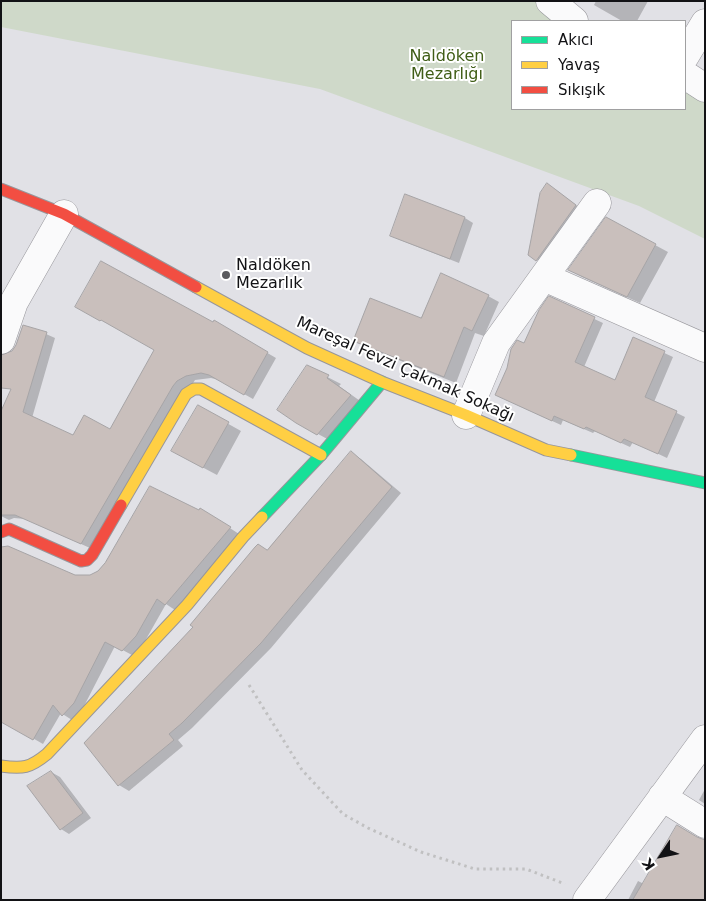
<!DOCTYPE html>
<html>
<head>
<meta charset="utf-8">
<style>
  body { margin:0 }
  #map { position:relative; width:706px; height:901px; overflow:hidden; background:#e1e1e6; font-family:"DejaVu Sans",sans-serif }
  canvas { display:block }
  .frame { position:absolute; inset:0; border:2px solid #121215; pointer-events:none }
  .legend { position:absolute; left:511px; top:20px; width:175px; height:90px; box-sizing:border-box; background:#fff; border:1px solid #a0a0a1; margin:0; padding:6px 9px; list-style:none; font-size:15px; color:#121215 }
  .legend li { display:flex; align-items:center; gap:10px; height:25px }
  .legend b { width:25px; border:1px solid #a0a0a1 }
  .north { position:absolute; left:636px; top:831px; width:50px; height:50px; -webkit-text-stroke:4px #fff; paint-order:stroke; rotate:236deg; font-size:14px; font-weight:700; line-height:20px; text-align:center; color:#121215 }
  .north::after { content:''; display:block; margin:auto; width:18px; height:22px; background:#121215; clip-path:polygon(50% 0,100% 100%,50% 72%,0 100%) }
</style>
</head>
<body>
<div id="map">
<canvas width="706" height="901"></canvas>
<div class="frame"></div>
<ul class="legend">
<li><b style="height:6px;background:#16e098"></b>Akıcı</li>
<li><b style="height:6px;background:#ffcf43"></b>Yavaş</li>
<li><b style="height:6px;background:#f24e42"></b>Sıkışık</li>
</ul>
<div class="north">K</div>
</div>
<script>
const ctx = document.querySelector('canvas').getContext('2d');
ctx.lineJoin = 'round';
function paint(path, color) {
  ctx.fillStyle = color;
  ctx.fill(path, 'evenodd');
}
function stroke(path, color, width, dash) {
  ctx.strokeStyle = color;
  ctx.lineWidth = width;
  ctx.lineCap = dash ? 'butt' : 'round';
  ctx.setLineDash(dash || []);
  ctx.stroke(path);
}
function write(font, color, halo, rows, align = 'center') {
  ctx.font = font + ' "DejaVu Sans",sans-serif';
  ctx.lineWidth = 4;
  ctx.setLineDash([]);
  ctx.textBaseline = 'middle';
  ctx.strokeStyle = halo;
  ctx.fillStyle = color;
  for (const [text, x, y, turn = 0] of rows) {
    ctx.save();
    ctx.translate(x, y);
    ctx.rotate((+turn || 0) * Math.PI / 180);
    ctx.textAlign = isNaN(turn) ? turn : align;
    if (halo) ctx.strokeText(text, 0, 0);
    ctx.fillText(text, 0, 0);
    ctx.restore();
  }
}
paint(new Path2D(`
  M1 1H547L580 21H512V109H685V85L705 97V239L639 206 320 89 1 27Z`), '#cfd9c9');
paint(new Path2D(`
  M596 1H648L637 21H622L594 5Z
  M556 190 584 211 545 265 537 260Z
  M406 196 465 218 473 223 459 263 400 240 391 235Z
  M655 245 668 252 640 303 582 277 570 270Z
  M488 296 499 302 484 336 475 333 456 383 366 347 354 341Z
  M549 298 603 323 584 367 616 381 634 339 673 357 654 402 685 417 667 458 633 442 630 447 595 431 593 433 563 420 561 425 506 400 525 345Z
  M77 307 213 323 214 322 276 358 253 399 219 380 211 378 195 380 90 548 25 519 14 518 9 520 1 516V414L46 334 55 338 32 418 73 437 110 430 156 349Z
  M308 367 341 384 339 386 363 403 331 441 296 422Z
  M198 407 241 431 217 475 185 458Z
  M351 453 361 459 401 493 271 648 192 728 178 740 183 746 129 791 119 785 85 743 268 552Z
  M210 515 239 534 175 610 166 604 145 641 132 655 115 646 83 708 72 720 61 713 43 744 1 720 74 577H90Z
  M51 772 60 777 91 818 69 834 61 829Z
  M705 789V804L699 800Z
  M698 839 705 900H628L638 881 644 884Z`), '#0003');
const building = new Path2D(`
  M547 183 576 205 536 261 528 255 540 193Z
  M405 194 465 217 450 259 390 236Z
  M606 217 656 244 627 297 568 270Z
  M101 261 213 322 214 320 268 352 244 395 209 375 201 373 186 376 177 381 173 386 81 544 15 515H1V411L11 389 1 388V355L12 351 16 345 23 325 47 332 23 412 73 435 84 415 110 429 154 350 101 320 100 321 75 307Z
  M441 273 489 295 472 331 464 327 444 377 353 341 370 298 421 318Z
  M549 296 595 317 575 362 615 380 633 337 665 351 645 397 677 411 658 454 624 439 621 443 586 427 584 429 554 416 552 421 495 395 507 368 511 349 517 340 524 343 539 310Z
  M307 365 329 375 327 378 351 395 317 435 296 423 277 410Z
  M198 405 229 422 203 468 171 451Z
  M351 451 392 487 261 643 182 723 169 734 174 740 118 786 84 743 193 627 190 625 255 547 258 544 267 550Z
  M150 486 199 510 200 508 231 527 165 605 157 599 136 636 122 651 105 642 74 703 62 716 53 705 33 740 1 722V547L8 546 75 575H90L98 571 105 563Z
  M51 771 83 813 60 830 27 786Z
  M677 825 697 837 705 840V900H633Z`);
paint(building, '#c9bfbc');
stroke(building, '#a6a4a6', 1);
const street = new Path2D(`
  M550 1 574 21
  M685 56 705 23
  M685 75 705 88
  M544 277 705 348
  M1 340 14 302 64 214
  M466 415 496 343 597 203
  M662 797 705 824
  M587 900 705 739`);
const fast = new Path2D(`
  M571 455 705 483
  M262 517 321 455 382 382`);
const slow = new Path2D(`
  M196 287 307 348 382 382 466 415 546 450 571 455
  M121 505 186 394 194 389H201L321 455
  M1 766C23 769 30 768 47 754L187 605 243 537 262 517`);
const jam = new Path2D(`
  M1 189 64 214 196 287
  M1 532 9 529 81 561 87 560 92 555 121 505`);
stroke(street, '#97969b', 29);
stroke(fast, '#97969b', 13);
stroke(slow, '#97969b', 13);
stroke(jam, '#97969b', 13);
stroke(new Path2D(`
  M249 685 302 770 343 814 368 828 421 852 475 869H526L565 884`), '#c0c0c1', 3, [2.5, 4]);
stroke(street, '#fafafb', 28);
stroke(fast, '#16e098', 11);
stroke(slow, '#ffcf43', 11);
stroke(jam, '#f24e42', 11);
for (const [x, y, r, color] of [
  [226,275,5,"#5a5a5e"]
]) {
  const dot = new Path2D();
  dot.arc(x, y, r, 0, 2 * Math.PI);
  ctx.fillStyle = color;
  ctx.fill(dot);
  stroke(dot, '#fff', 2);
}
write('16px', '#405e17', '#fff', [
  ["Naldöken",447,57],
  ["Mezarlığı",447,75]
]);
write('16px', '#121215', '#fff', [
  ["Naldöken",236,266],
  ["Mezarlık",236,284]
], 'left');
write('16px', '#121215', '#fff', [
  ["Mareşal Fevzi Çakmak Sokağı",405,370,24]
]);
</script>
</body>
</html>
